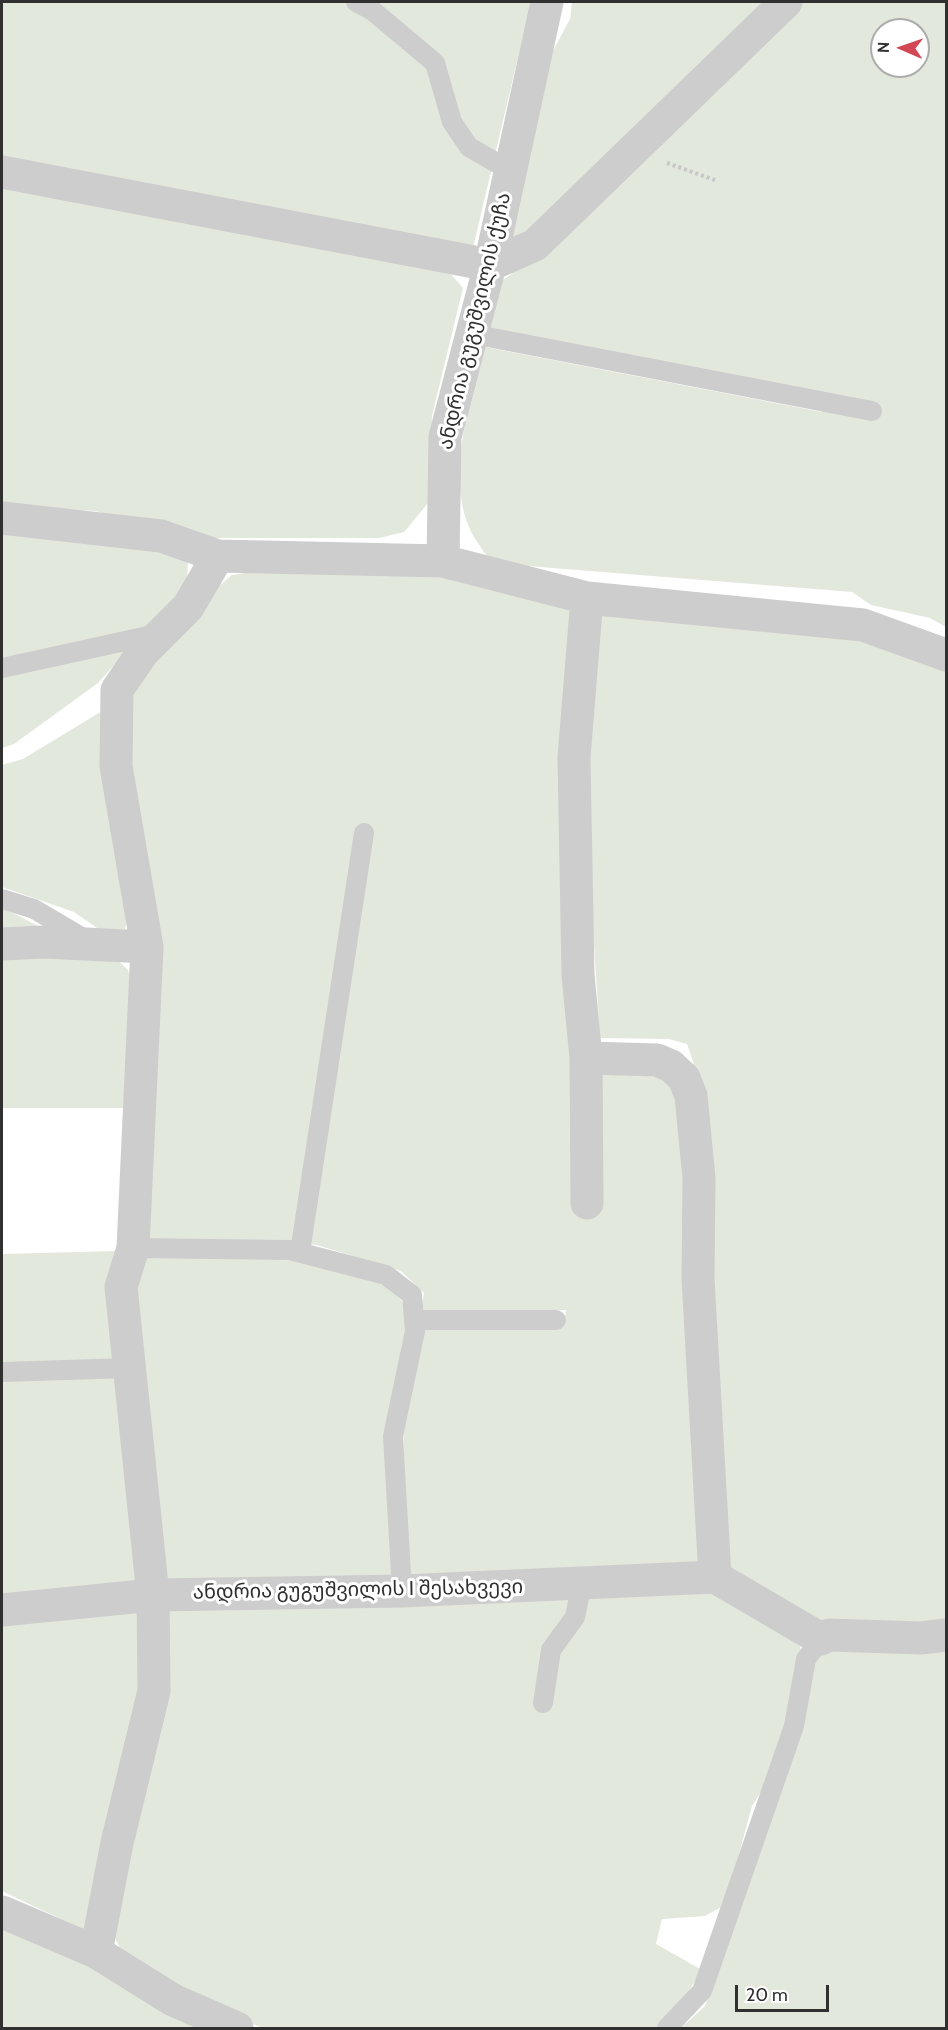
<!DOCTYPE html>
<html>
<head>
<meta charset="utf-8">
<style>
  body { margin:0 }
  #map { position:relative; width:948px; height:2030px; overflow:hidden; background:#fff; font-family:Cabin,sans-serif }
  canvas { display:block }
  .frame { position:absolute; inset:0; border:3px solid #303030; pointer-events:none }
  .north { position:absolute; left:870px; top:18px; width:60px; height:60px; box-sizing:border-box; background:#fff; border:2px solid #acacac; border-radius:50%; rotate:272deg; font-size:16px; font-weight:700; line-height:24px; text-align:center; color:#303030 }
  .north::after { content:''; display:block; margin:auto; width:21px; height:27px; background:#d24754; clip-path:polygon(50% 0,100% 100%,50% 72%,0 100%) }
  .scale { position:absolute; left:735px; top:1985px; width:94px; height:27px; box-sizing:border-box; border:3px solid #303030; border-top:0; padding-left:8px; font-size:18px; line-height:21px; white-space:nowrap; color:#303030; -webkit-text-stroke:4px #fff; paint-order:stroke }
</style>
</head>
<body>
<div id="map">
<canvas width="948" height="2030"></canvas>
<div class="frame"></div>
<div class="north">N</div>
<div class="scale">20 m</div>
</div>
<script>
const ctx = document.querySelector('canvas').getContext('2d');
ctx.lineJoin = 'round';
function paint(path, color) {
  ctx.fillStyle = color;
  ctx.fill(path, 'evenodd');
}
function stroke(path, color, width, dash) {
  ctx.strokeStyle = color;
  ctx.lineWidth = width;
  ctx.lineCap = dash ? 'butt' : 'round';
  ctx.setLineDash(dash || []);
  ctx.stroke(path);
}
function write(font, color, halo, rows, align = 'center') {
  ctx.font = font + ' Cabin,"Noto Sans Georgian",sans-serif';
  ctx.lineWidth = 6;
  ctx.setLineDash([]);
  ctx.textBaseline = 'middle';
  ctx.strokeStyle = halo;
  ctx.fillStyle = color;
  for (const [text, x, y, turn = 0] of rows) {
    ctx.save();
    ctx.translate(x, y);
    ctx.rotate((+turn || 0) * Math.PI / 180);
    ctx.textAlign = isNaN(turn) ? turn : align;
    if (halo) ctx.strokeText(text, 0, 0);
    ctx.fillText(text, 0, 0);
    ctx.restore();
  }
}
paint(new Path2D(`
  M2 2H531L473 248 2 158Z
  M572 2H773L537 234 506 243 539 77 570 19Z
  M795 2H946V627L930 618 871 605 852 592 515 565C507 563 496 561 489 557 484 554 481 547 478 543 441 489 469 405 485 347L822 412 823 394 485 328 498 283 527 264ZM882 30H918V66H882Z
  M2 174 448 271 463 288 432 416 429 502 404 532 379 538H193L95 511 2 506Z
  M2 529 168 552 188 563 187 579 173 600 98 683 14 744 2 748Z
  M303 564 444 568 569 603 599 1065 653 1067 686 1103 706 1564 407 1576 403 1423 421 1326H564L566 1310 421 1312 424 1293 401 1271 317 1245 269 1240H142L123 764 126 704 145 661 207 596 232 575Z
  M601 607 860 634 946 671V1628H823L726 1568 705 1096 687 1044 669 1039 600 1038 584 788Z
  M102 711 131 906 125 929 100 930 74 912 2 887V765L23 759Z
  M2 908 5 909 56 935 2 936Z
  M2 954H111L128 970 136 995 132 1108H2Z
  M116 1251V1359L2 1364V1254Z
  M141 1256H285L384 1283 402 1301 407 1324 395 1581 163 1589 129 1295Z
  M119 1375 137 1587 2 1601V1380Z
  M713 1586 800 1639 801 1656 786 1753 752 1806 725 1905 705 1916 662 1919 656 1944 702 1970 677 2009 656 2028H263L175 1992 125 1958 114 1936 167 1605Z
  M141 1609 147 1663 86 1931 2 1891V1619Z
  M946 1641V2028H681L705 2006 758 1854 811 1664 827 1644Z
  M2 1923 97 1969 206 2028H2Z`), '#e3e8dd');
stroke(new Path2D(`
  M667 163 715 180`), '#c7c7c7', 4, [3, 3]);
stroke(new Path2D(`
  M356 2 373 11 435 63 452 122 469 147 509 170
  M472 334 872 411
  M2 668 157 634
  M2 899 34 909 85 939
  M133 1248 290 1250 386 1275 412 1295 415 1331 393 1436 402 1591
  M300 1252 364 833
  M414 1320H556
  M2 1372 129 1368
  M543 1703 551 1650 575 1617 582 1583
  M667 2028 702 1991 794 1726 806 1659 821 1639`), '#cdcdcd', 20);
stroke(new Path2D(`
  M2 172 490 265 535 245 786 2
  M2 518 161 536 218 556 443 561 587 598 863 625 946 655
  M443 561 445 437 490 265 547 2
  M587 598 574 757 578 975 586 1058 587 1203
  M2 944 44 942 147 947
  M586 1058 657 1060 671 1066 684 1078 691 1096 699 1178 698 1279 715 1577 821 1639 829 1635 921 1638 946 1635
  M2 1610 153 1595 402 1591 715 1577
  M2 1912 96 1952 173 2000 237 2028
  M96 1952 117 1843 154 1691 153 1595 121 1287 133 1248 147 947 116 766 117 690 143 652 188 607 218 556`), '#cdcdcd', 33);
write('20px', '#303030', '#fff', [
  ["ანდრია გუგუშვილის ქუჩა",475,321,-77],
  ["ანდრია გუგუშვილის I შესახვევი",358,1590,-1]
]);
</script>
</body>
</html>
